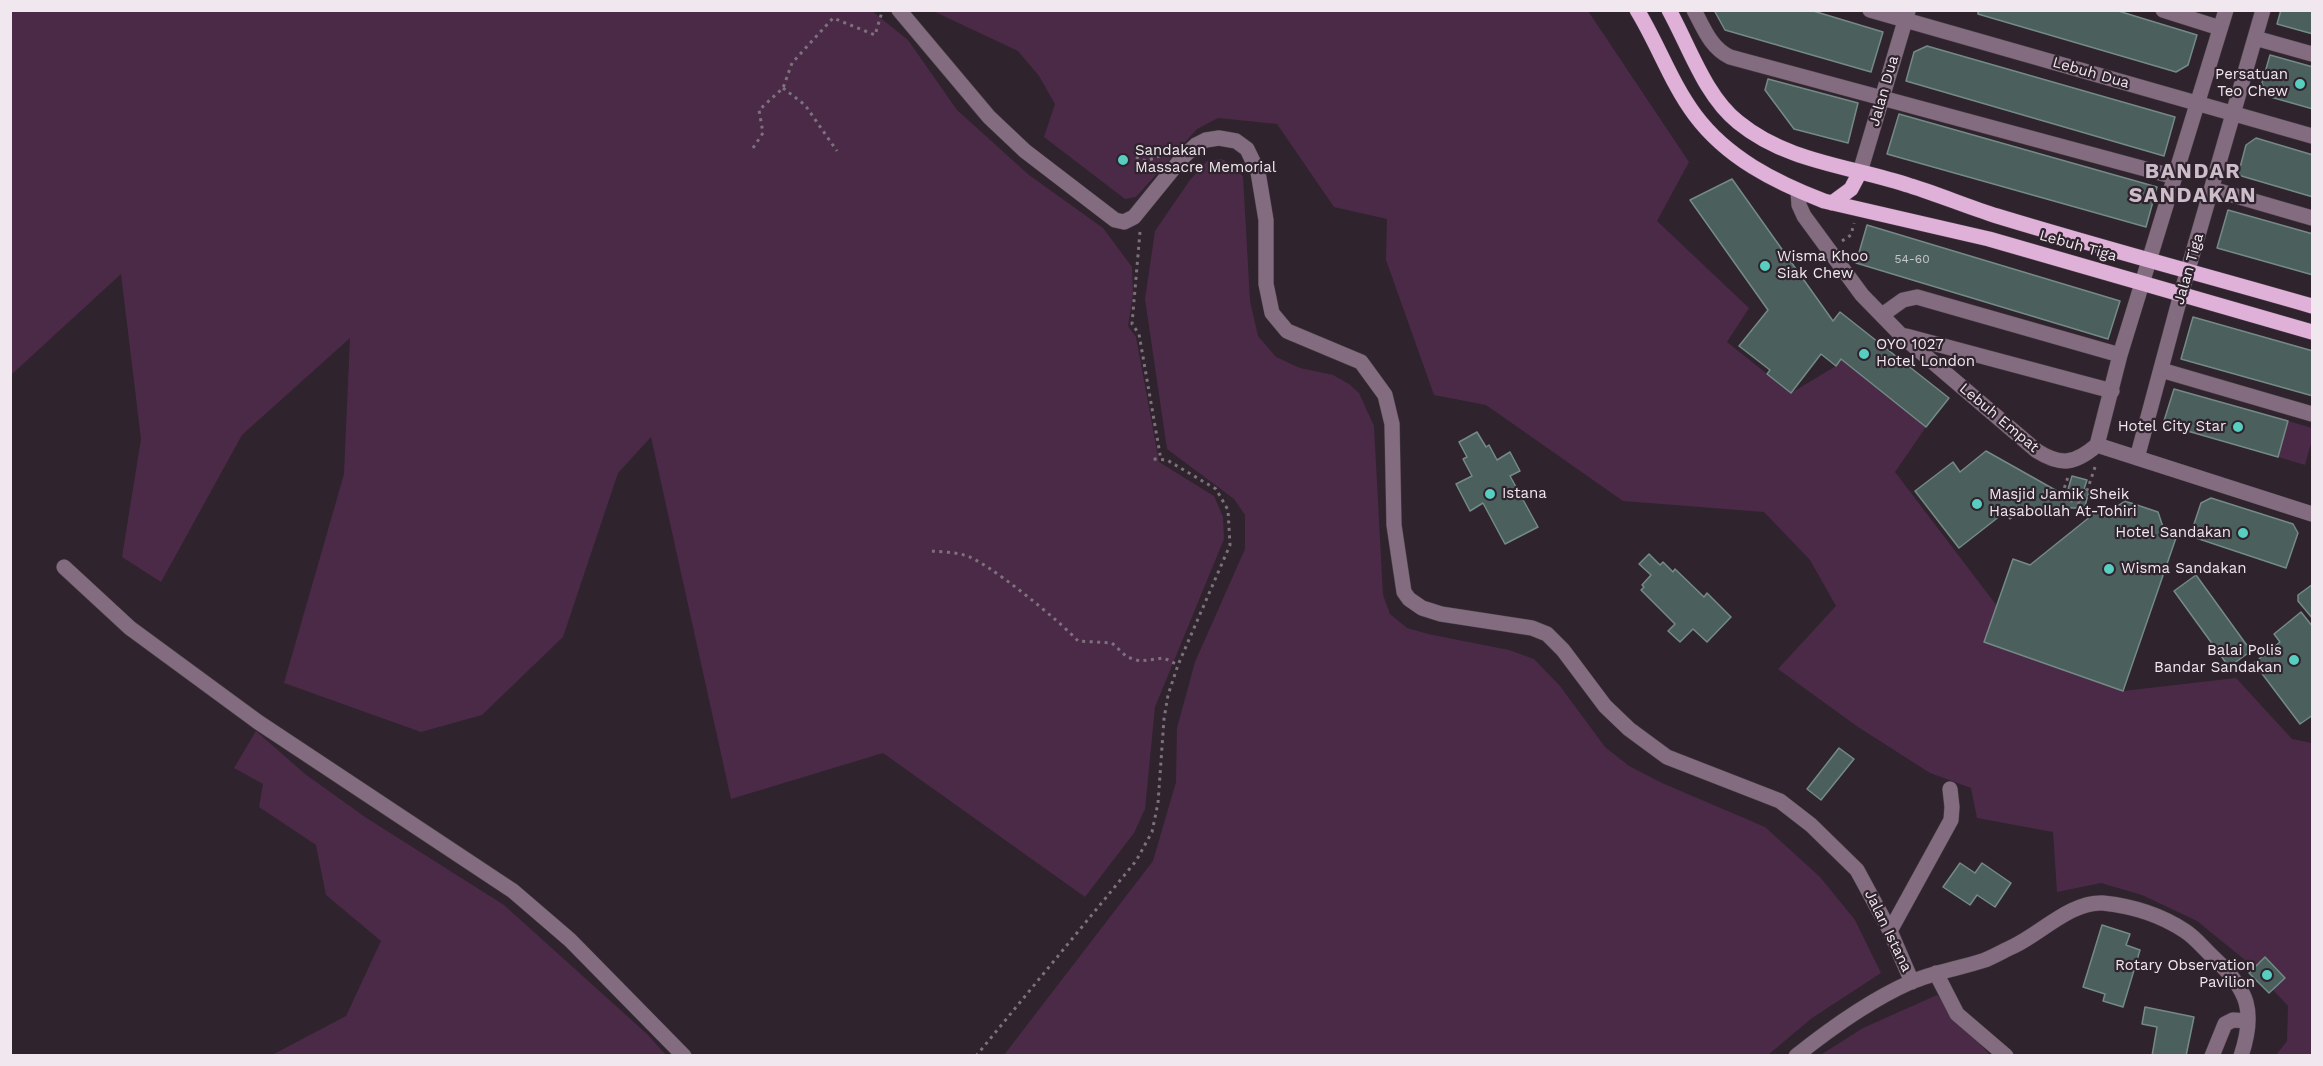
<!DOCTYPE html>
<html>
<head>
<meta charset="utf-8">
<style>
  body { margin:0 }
  #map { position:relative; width:2323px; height:1066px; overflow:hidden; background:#2f232d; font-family:"Work Sans",sans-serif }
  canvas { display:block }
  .frame { position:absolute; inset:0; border:12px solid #f1e8ef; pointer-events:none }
</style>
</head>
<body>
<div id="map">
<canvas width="2323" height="1066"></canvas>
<div class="frame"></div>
</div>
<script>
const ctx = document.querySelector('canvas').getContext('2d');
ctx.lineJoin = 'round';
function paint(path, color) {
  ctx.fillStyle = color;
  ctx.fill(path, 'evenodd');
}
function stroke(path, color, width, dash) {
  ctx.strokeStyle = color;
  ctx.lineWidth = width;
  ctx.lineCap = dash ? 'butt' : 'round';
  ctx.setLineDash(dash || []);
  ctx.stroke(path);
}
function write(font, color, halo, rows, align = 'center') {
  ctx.font = font + ' "Work Sans",sans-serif';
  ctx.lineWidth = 4.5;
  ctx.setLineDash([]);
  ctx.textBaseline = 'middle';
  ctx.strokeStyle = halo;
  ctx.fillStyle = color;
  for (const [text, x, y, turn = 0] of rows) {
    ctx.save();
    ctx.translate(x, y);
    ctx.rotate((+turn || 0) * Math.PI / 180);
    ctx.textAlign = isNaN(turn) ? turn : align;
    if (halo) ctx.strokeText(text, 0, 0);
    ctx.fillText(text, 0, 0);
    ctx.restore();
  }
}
paint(new Path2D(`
  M872 11 908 40 957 110 1029 175 1103 228 1132 267 1133 295 1128 326 1136 337 1159 462 1214 496 1223 517 1224 539 1155 707 1145 809 1134 833 1085 897 883 753 731 799 651 437 618 473 563 637 482 715 421 732 284 683 344 474 350 338 242 435 161 582 122 557 141 439 121 274 11 375V11Z
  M933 11H1588L1689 162 1657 221 1749 308 1727 342 1791 393 1836 366 1841 359 1926 427 1895 472 1997 606 1984 642 2123 691 2236 678 2292 739 2312 743V1055H2276L2287 1041 2288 1006 2245 960 2197 921 2142 895 2101 883 2057 892 2053 832 1977 818 1971 788 1930 773 1858 727 1778 669 1836 606 1810 560 1764 512 1623 501 1486 405 1434 395 1386 260 1387 219 1334 207 1277 124 1218 118 1197 129 1136 197 1125 199 1044 137 1055 104 1039 76 1018 51Z
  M1221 159 1235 165 1243 177 1250 301 1258 336 1276 357 1300 368 1333 375 1349 384 1359 393 1374 426 1383 595 1390 614 1407 628 1428 634 1509 650 1534 659 1560 686 1605 747 1629 766 1662 783 1765 827 1820 877 1855 920 1881 973 1812 1018 1768 1055H1004L1153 861 1176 782 1177 728 1195 662 1245 549V515L1234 499 1167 449 1145 299 1155 231 1190 180 1207 161Z
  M2288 421 2312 428V440L2305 465 2278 457Z
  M256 731 305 774 365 817 504 905 647 1034 666 1055H272L346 1016 381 941 326 895 316 845 259 807 263 784 234 768Z
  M1937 995 1990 1055 1819 1056 1863 1028Z`), '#4b2a47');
const building = new Path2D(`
  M1714 10H1810L1883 32 1871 72 1725 30Z
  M1978 10H2115L2197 35 2188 65 2176 72 1978 14Z
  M2281 10H2313V34L2277 24Z
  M1927 46 2175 117 2164 156 1906 81 1914 52Z
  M2270 55 2313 67V109L2267 96 2262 83Z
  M1768 79 1858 103 1848 143 1794 129 1765 90Z
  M1899 114 2157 187 2146 227 1887 154Z
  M2256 138 2313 155V197L2238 175 2246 145Z
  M1732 179 1833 321 1840 312 1949 398 1926 427 1841 359 1836 366 1821 354 1791 393 1767 374 1770 370 1739 346 1768 310 1690 200Z
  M2228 210 2313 234V275L2217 248Z
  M1867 225 2120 301 2108 339 1856 263Z
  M2193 317 2313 351V396L2181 359Z
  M2174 389 2288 421 2278 457 2163 424Z
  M1477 432 1486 447 1489 445 1497 460 1510 452 1520 471 1510 476 1538 527 1505 544 1483 503 1470 511 1456 484 1472 476 1463 459 1467 457 1459 442Z
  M1986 451 2066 496 2072 476 2087 480 2084 489 2089 491 2085 506 2088 508H2025L2010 519 2005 512 1959 548 1915 491 1953 462 1960 472Z
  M2211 498 2293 524 2298 533 2286 568 2190 536 2201 503Z
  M2125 501 2158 512 2164 530 2177 535 2123 691 1984 642 2013 559 2030 565 2101 508 2110 511Z
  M1649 554 1660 565 1663 562 1673 572 1675 569 1704 597 1707 593 1731 617 1707 642 1693 629 1680 642 1668 631 1675 624 1641 590 1644 587 1642 585 1651 575 1639 564Z
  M2196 575 2251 651 2229 667 2174 591Z
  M2313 584V619L2298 601V595Z
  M2301 612 2313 627V715L2300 724 2254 663 2280 642 2274 634Z
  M1839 748 1854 759 1821 800 1807 789Z
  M1960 863 1975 873 1982 863 2011 883 1995 907 1977 895 1970 905 1943 887Z
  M2102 925 2130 934 2126 945 2140 950 2123 1007 2103 1001 2105 994 2083 987Z
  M2265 957 2285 978 2269 993 2249 973Z
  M2145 1007 2194 1017 2186 1056H2152L2157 1027 2142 1024Z`);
paint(building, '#4b605d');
stroke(building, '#748a87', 1.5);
const minor = new Path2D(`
  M899 10 989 117 1025 151 1115 220 1124 222 1134 217 1182 158 1196 145 1206 140 1219 138 1236 141 1247 149 1258 172 1266 220V284L1272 313 1287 331 1361 362 1385 395 1392 424 1394 525 1404 592 1409 599 1422 608 1441 614 1532 628 1547 634 1563 650 1605 706 1629 729 1667 757 1780 801 1811 825 1857 870 1890 931 1912 982
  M1694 10C1704 29 1711 48 1730 57L2175 177
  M1870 10 2312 136
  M2163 10 2220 28
  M2255 38 2312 54
  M1860 172 1908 11
  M2212 189 2312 218
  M1798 191 1799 205 1804 216 1862 295 1901 335 2037 451C2061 466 2075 464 2097 445
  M1882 315 1903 300 1917 297 2120 355
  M1906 336 2112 391
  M2161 370 2312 414
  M2097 445 2120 355 2226 10
  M2097 445 2312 514
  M2137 458 2181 294 2263 10
  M64 567 130 628 258 722 513 891 570 940 684 1056
  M1890 931 1951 820 1952 807 1950 789
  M1936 973 1957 1014 2006 1056
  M1796 1056C1831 1028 1870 1000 1911 982 1935 972 1961 968 1985 960 1995 956 2005 950 2014 946 2041 933 2072 901 2103 903 2131 906 2161 915 2185 931 2196 938 2205 950 2215 959 2248 990 2256 1011 2241 1056
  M2212 1056 2225 1024 2233 1020 2248 1021`);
const major = new Path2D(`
  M1637 10C1658 44 1671 83 1695 115 1727 158 1775 182 1824 201L1989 239 2312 332
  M1669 10C1689 46 1705 96 1738 122 1788 163 1852 166 1911 186 1940 195 1968 207 1997 216 2102 248 2208 276 2312 306
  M1832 203 1851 189 1860 172`);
stroke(minor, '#4a3f48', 16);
stroke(major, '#4a3f48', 16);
stroke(new Path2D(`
  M783 88 805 105 837 151
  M753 148 763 133 759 110 783 88 792 63 833 18 875 35 882 12
  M1136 157 1146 161 1165 154
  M1140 232 1132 324 1139 334 1161 460
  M1842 241 1851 235 1854 223
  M2046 487 2062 495V499L2080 503
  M2087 491 2095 467
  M2043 492 2062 499
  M2062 495 2068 477
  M932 551C942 552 954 552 964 555 986 560 1062 623 1078 641L1112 643 1127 657 1140 661 1164 658 1178 665
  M976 1056 1136 861 1152 832 1158 803 1164 719 1168 695 1178 665 1230 545 1228 510 1216 489 1167 460 1153 459`), '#7d727b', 3, [3, 4.5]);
stroke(minor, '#836c7f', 15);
stroke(major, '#dfb0d8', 15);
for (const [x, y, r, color] of [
  [2300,84,6,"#58cec0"],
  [1123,160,6,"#58cec0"],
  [1765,266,6,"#58cec0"],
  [1864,354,6,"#58cec0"],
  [2238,427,6,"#58cec0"],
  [1490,494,6,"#58cec0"],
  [1977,504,6,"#58cec0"],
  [2243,533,6,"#58cec0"],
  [2109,569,6,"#58cec0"],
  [2294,660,6,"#58cec0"],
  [2267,975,6,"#58cec0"]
]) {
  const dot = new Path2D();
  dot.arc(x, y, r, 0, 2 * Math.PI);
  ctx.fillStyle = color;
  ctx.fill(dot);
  stroke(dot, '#2f232d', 2);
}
write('12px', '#c8c6ca', null, [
  ["54-60",1912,259]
]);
write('15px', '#f1e8ef', '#2f232d', [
  ["Lebuh Dua",2091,73,16],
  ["Jalan Dua",1884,91,-74],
  ["Lebuh Tiga",2078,246,16],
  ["Jalan Tiga",2189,269,-74],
  ["Lebuh Empat",1999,418,40],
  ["Jalan Istana",1888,931,64]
]);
write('15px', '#f1e8ef', '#2f232d', [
  ["Persatuan",2288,75,"right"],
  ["Teo Chew",2288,92,"right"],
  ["Sandakan",1135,151],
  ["Massacre Memorial",1135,168],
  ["Wisma Khoo",1777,257],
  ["Siak Chew",1777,274],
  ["OYO 1027",1876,345],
  ["Hotel London",1876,362],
  ["Hotel City Star",2226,427,"right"],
  ["Istana",1502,494],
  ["Masjid Jamik Sheik",1989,495],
  ["Hasabollah At-Tohiri",1989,512],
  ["Hotel Sandakan",2231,533,"right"],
  ["Wisma Sandakan",2121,569],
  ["Balai Polis",2282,651,"right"],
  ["Bandar Sandakan",2282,668,"right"],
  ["Rotary Observation",2255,966,"right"],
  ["Pavilion",2255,983,"right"]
], 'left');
ctx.letterSpacing = '1.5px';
write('bold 21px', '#cdbcca', '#2f232d', [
  ["BANDAR",2193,172],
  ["SANDAKAN",2193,196]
]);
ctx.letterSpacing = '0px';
</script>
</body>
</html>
